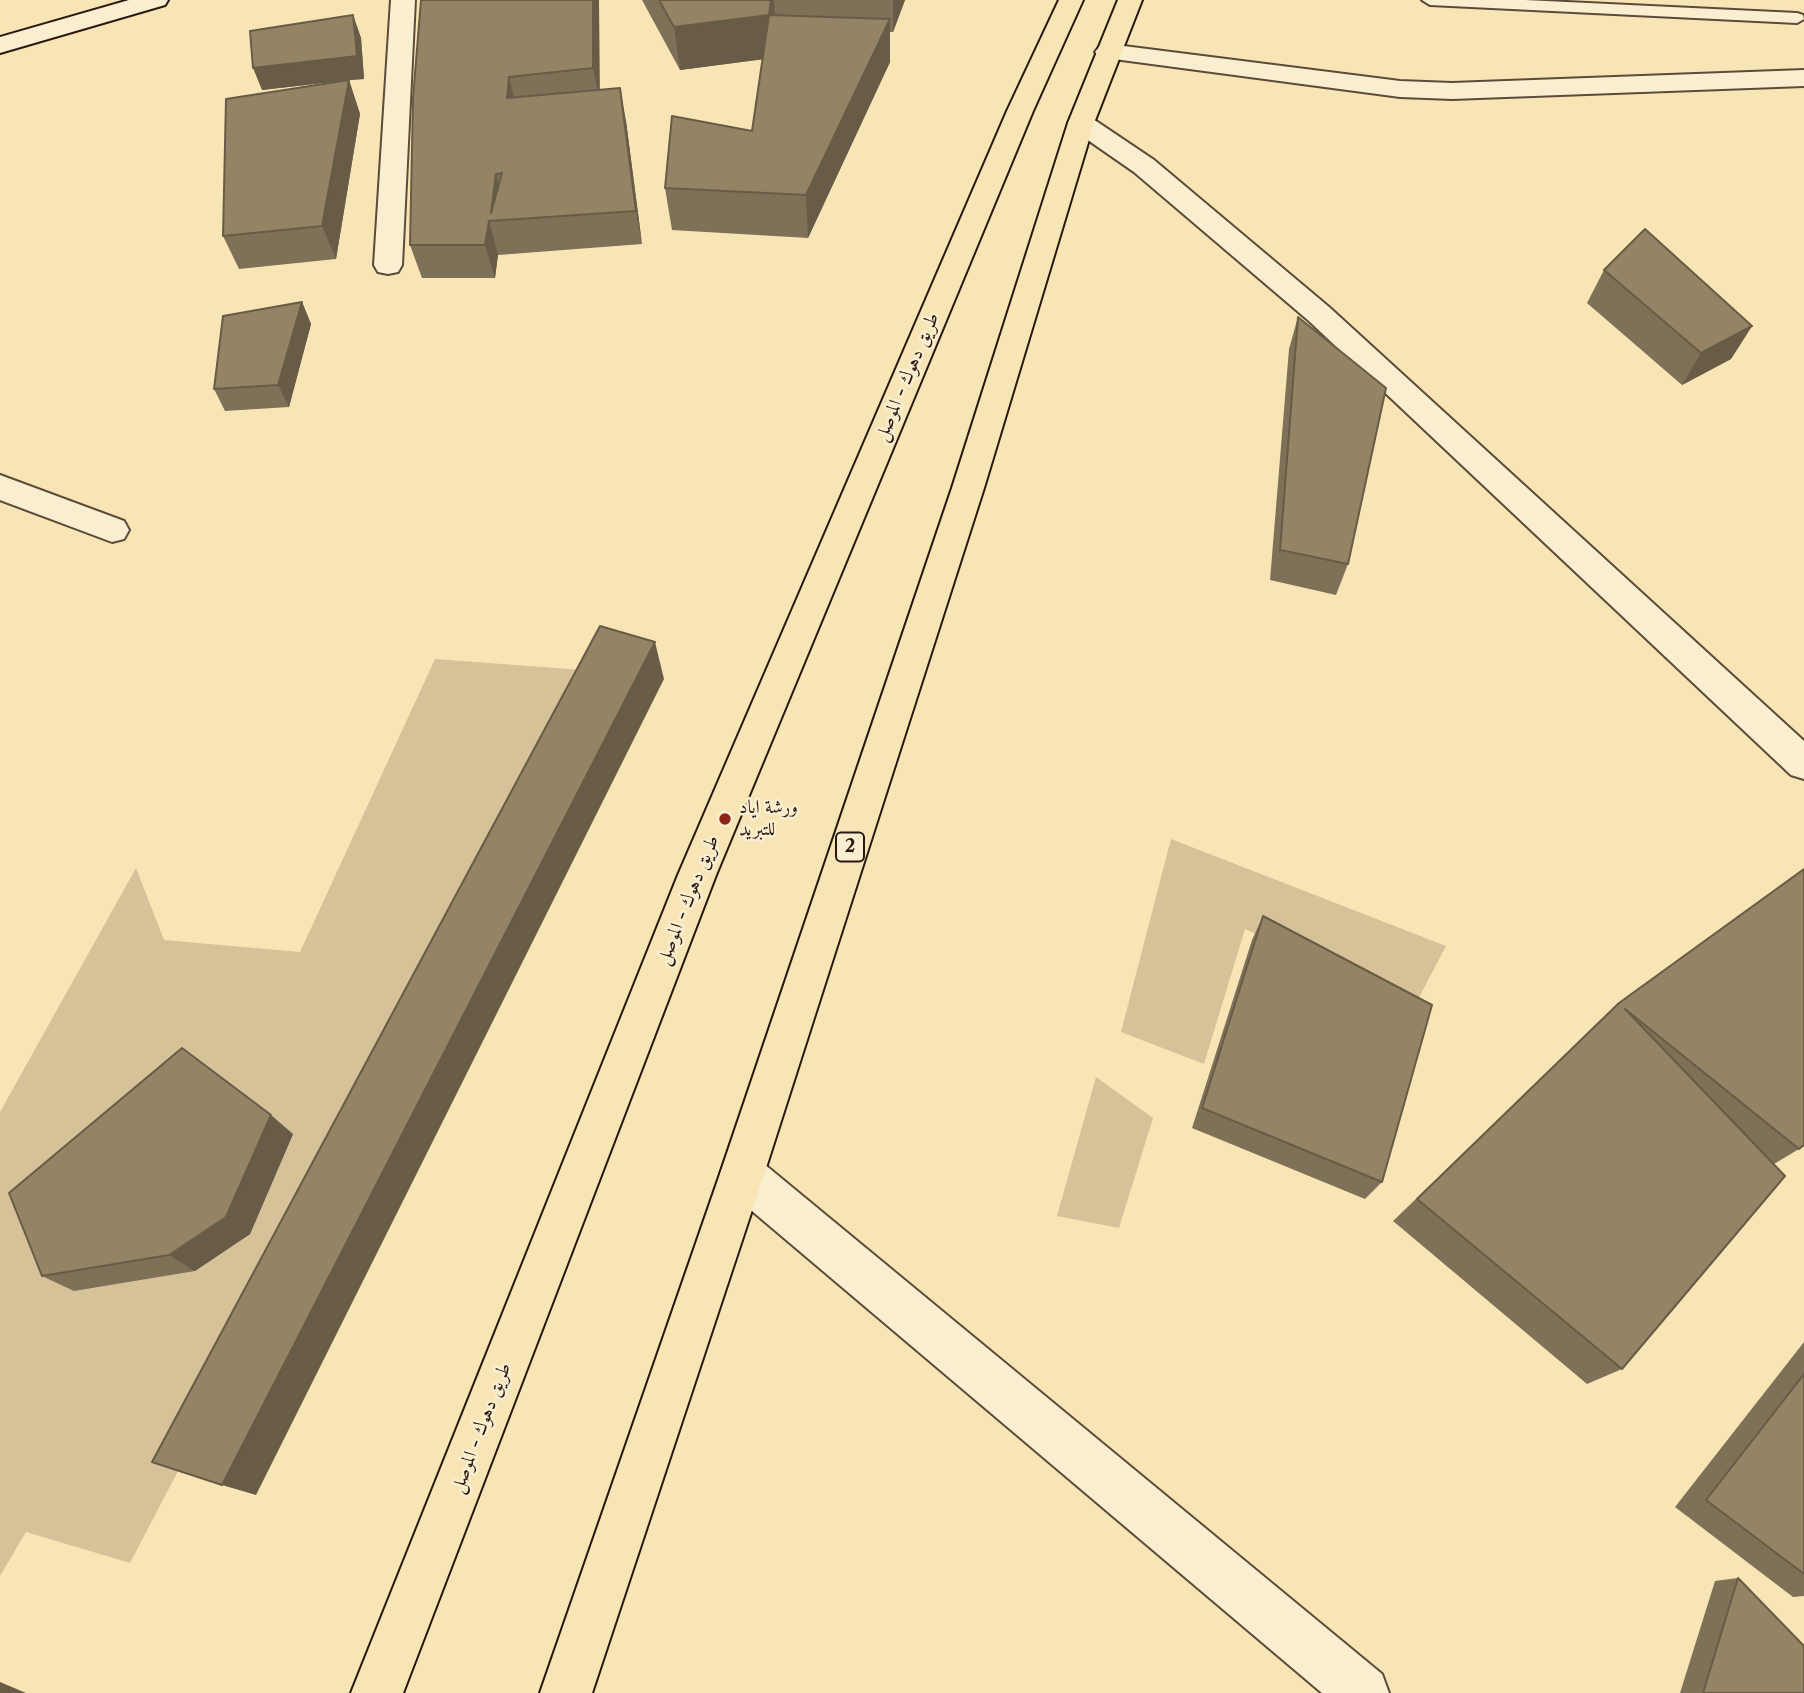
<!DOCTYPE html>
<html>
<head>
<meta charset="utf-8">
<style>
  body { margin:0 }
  canvas { display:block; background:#f8e5b6 }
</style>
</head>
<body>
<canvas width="1804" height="1693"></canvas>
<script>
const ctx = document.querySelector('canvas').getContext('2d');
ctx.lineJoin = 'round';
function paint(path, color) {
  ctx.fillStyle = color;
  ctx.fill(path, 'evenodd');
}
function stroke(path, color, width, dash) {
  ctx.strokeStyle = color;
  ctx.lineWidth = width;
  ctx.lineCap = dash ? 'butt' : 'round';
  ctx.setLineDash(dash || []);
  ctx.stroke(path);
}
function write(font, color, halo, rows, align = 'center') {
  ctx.font = font + ' "Libre Caslon Text",Amiri,serif';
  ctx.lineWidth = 5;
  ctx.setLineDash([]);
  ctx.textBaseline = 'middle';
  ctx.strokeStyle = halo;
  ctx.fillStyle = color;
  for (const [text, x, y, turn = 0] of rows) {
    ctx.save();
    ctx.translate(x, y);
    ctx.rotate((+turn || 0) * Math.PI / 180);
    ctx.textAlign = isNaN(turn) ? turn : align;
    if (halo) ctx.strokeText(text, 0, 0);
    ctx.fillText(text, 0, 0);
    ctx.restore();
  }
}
paint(new Path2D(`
  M435 659 596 671 130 1563 26 1532 0 1576V1112L136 868 164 940 300 952Z
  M1171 839 1446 946 1413 1009 1245 929 1204 1064 1121 1032Z
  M1096 1077 1153 1118 1119 1228 1057 1216Z`), '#d5c299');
const service = new Path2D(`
  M1422 0H1525L1797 13 1803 15 1804 19 1797 23 1430 5Z`);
const minor = new Path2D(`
  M391 0H415L402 265 398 272 388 274 378 272 374 265Z
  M1108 44 1400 81 1452 83 1804 70V86L1452 99 1400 97 1099 57 1095 52 1099 47Z
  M1081 115 1090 117 1154 160 1329 307 1804 741V779L1791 775 1309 321 1134 172 1072 129 1068 123 1072 117Z
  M0 475 124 521 129 530 124 539 112 542 0 500Z
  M742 1152 758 1159 1382 1674 1389 1693H1322L726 1189 720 1174 726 1159Z`);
const secondary = new Path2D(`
  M129 0H168L165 5 0 53V37Z`);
const trunk = new Path2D(`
  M1059 0H1083L1033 111 716 875 403 1693H351L678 875 1007 111Z
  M1118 0H1142L1094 123 984 488 764 1174 592 1693H540L720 1174 952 488 1068 123Z`);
stroke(service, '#5c4b38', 4);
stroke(minor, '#5c4b38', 4);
stroke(secondary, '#28180e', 4);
stroke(trunk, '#28180e', 4);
paint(service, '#faeed0');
paint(minor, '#faeed0');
paint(secondary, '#faeed0');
paint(trunk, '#f8e5b6');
paint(new Path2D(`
  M599 0V90L626 121 642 244 498 255 495 278H422L410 245 413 98Z
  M642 0H905L893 32H890V62L808 238 672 230 665 188 752 131 763 59 680 70Z
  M353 15 361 38 364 79 349 80 360 114 336 259 239 269 223 236 342 81 262 90Z
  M1604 270 1752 326 1731 359 1682 385 1587 303Z
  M302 302 311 324 289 407 225 411 214 389Z
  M1298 317 1348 564 1336 595 1270 580 1289 349Z
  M1263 916 1382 1182 1365 1199 1192 1128 1252 940Z
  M1619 1003 1799 1149 1774 1164 1622 1369 1587 1384 1393 1221Z
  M293 1134 250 1234 195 1271 74 1291 42 1276Z
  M1804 1342V1596L1793 1597 1675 1507Z
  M1738 1578 1804 1693H1680L1715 1581Z`), '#7f7157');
paint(new Path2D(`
  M593 0H599L600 101 593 68Z
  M771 0H774L776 30 773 58 680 70 674 27Z
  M893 0H905L893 32Z
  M353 15 361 38 364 79 349 80 360 114 336 259 322 226 349 80 262 90 253 68Z
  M890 19V62L808 238 806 195Z
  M509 77 517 110 507 98Z
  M620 88 626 121 642 244 636 211Z
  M496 174 505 207 491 213Z
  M489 221 498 255 495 278 485 245Z
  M302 302 311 324 289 407 278 385Z
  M1752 326 1731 359 1682 385 1701 353Z
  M655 642 664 679 256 1495 222 1485Z
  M271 1115 293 1134 250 1234 195 1271 169 1255Z
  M0 1682 26 1693H0Z`), '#685c47');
const building = new Path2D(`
  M421 0H593V68L509 77 507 98 620 88 636 211 489 221 485 245H410L413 98ZM502 173 491 213 496 174Z
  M659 0H771L769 15 674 27Z
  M353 15 357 56 253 68 250 31Z
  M769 15 890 19 806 195 665 188 672 116 752 131Z
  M349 80 322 226 223 236 226 99Z
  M1645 229 1752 326 1701 353 1604 270Z
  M302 302 278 385 214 389 223 316Z
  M1298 317 1386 388 1348 564 1280 550Z
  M600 626 655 642 222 1485 152 1462Z
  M1804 869V1145L1799 1149 1625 1009 1785 1176 1622 1369 1417 1199 1619 1003Z
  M1263 916 1432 1005 1382 1182 1202 1108Z
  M182 1048 271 1115 226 1217 169 1255 42 1276 9 1193Z
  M1804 1374V1574L1706 1500Z
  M1738 1578 1804 1646V1693H1703Z`);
paint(building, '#948365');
stroke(building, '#685c47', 2);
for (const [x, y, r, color] of [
  [725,819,7,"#8f2418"]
]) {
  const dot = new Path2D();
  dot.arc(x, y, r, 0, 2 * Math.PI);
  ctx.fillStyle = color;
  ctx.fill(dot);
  stroke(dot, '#faeed0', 2.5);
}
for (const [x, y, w] of [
  [850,847,28]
]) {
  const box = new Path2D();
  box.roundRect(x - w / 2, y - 14.5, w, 29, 5);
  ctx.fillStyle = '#faeed0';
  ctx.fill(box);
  stroke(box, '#28180e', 2);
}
write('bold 18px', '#28180e', null, [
  ["2",850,847]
]);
write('19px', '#28180e', '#faeed0', [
  ["طريق دهوك - الموصل",907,377,-67],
  ["طريق دهوك - الموصل",688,900,-68],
  ["طريق دهوك - الموصل",481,1428,-69]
]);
write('19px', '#28180e', '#faeed0', [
  ["ورشة اياد",739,808],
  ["للتبريد",739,830]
], 'left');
</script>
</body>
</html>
